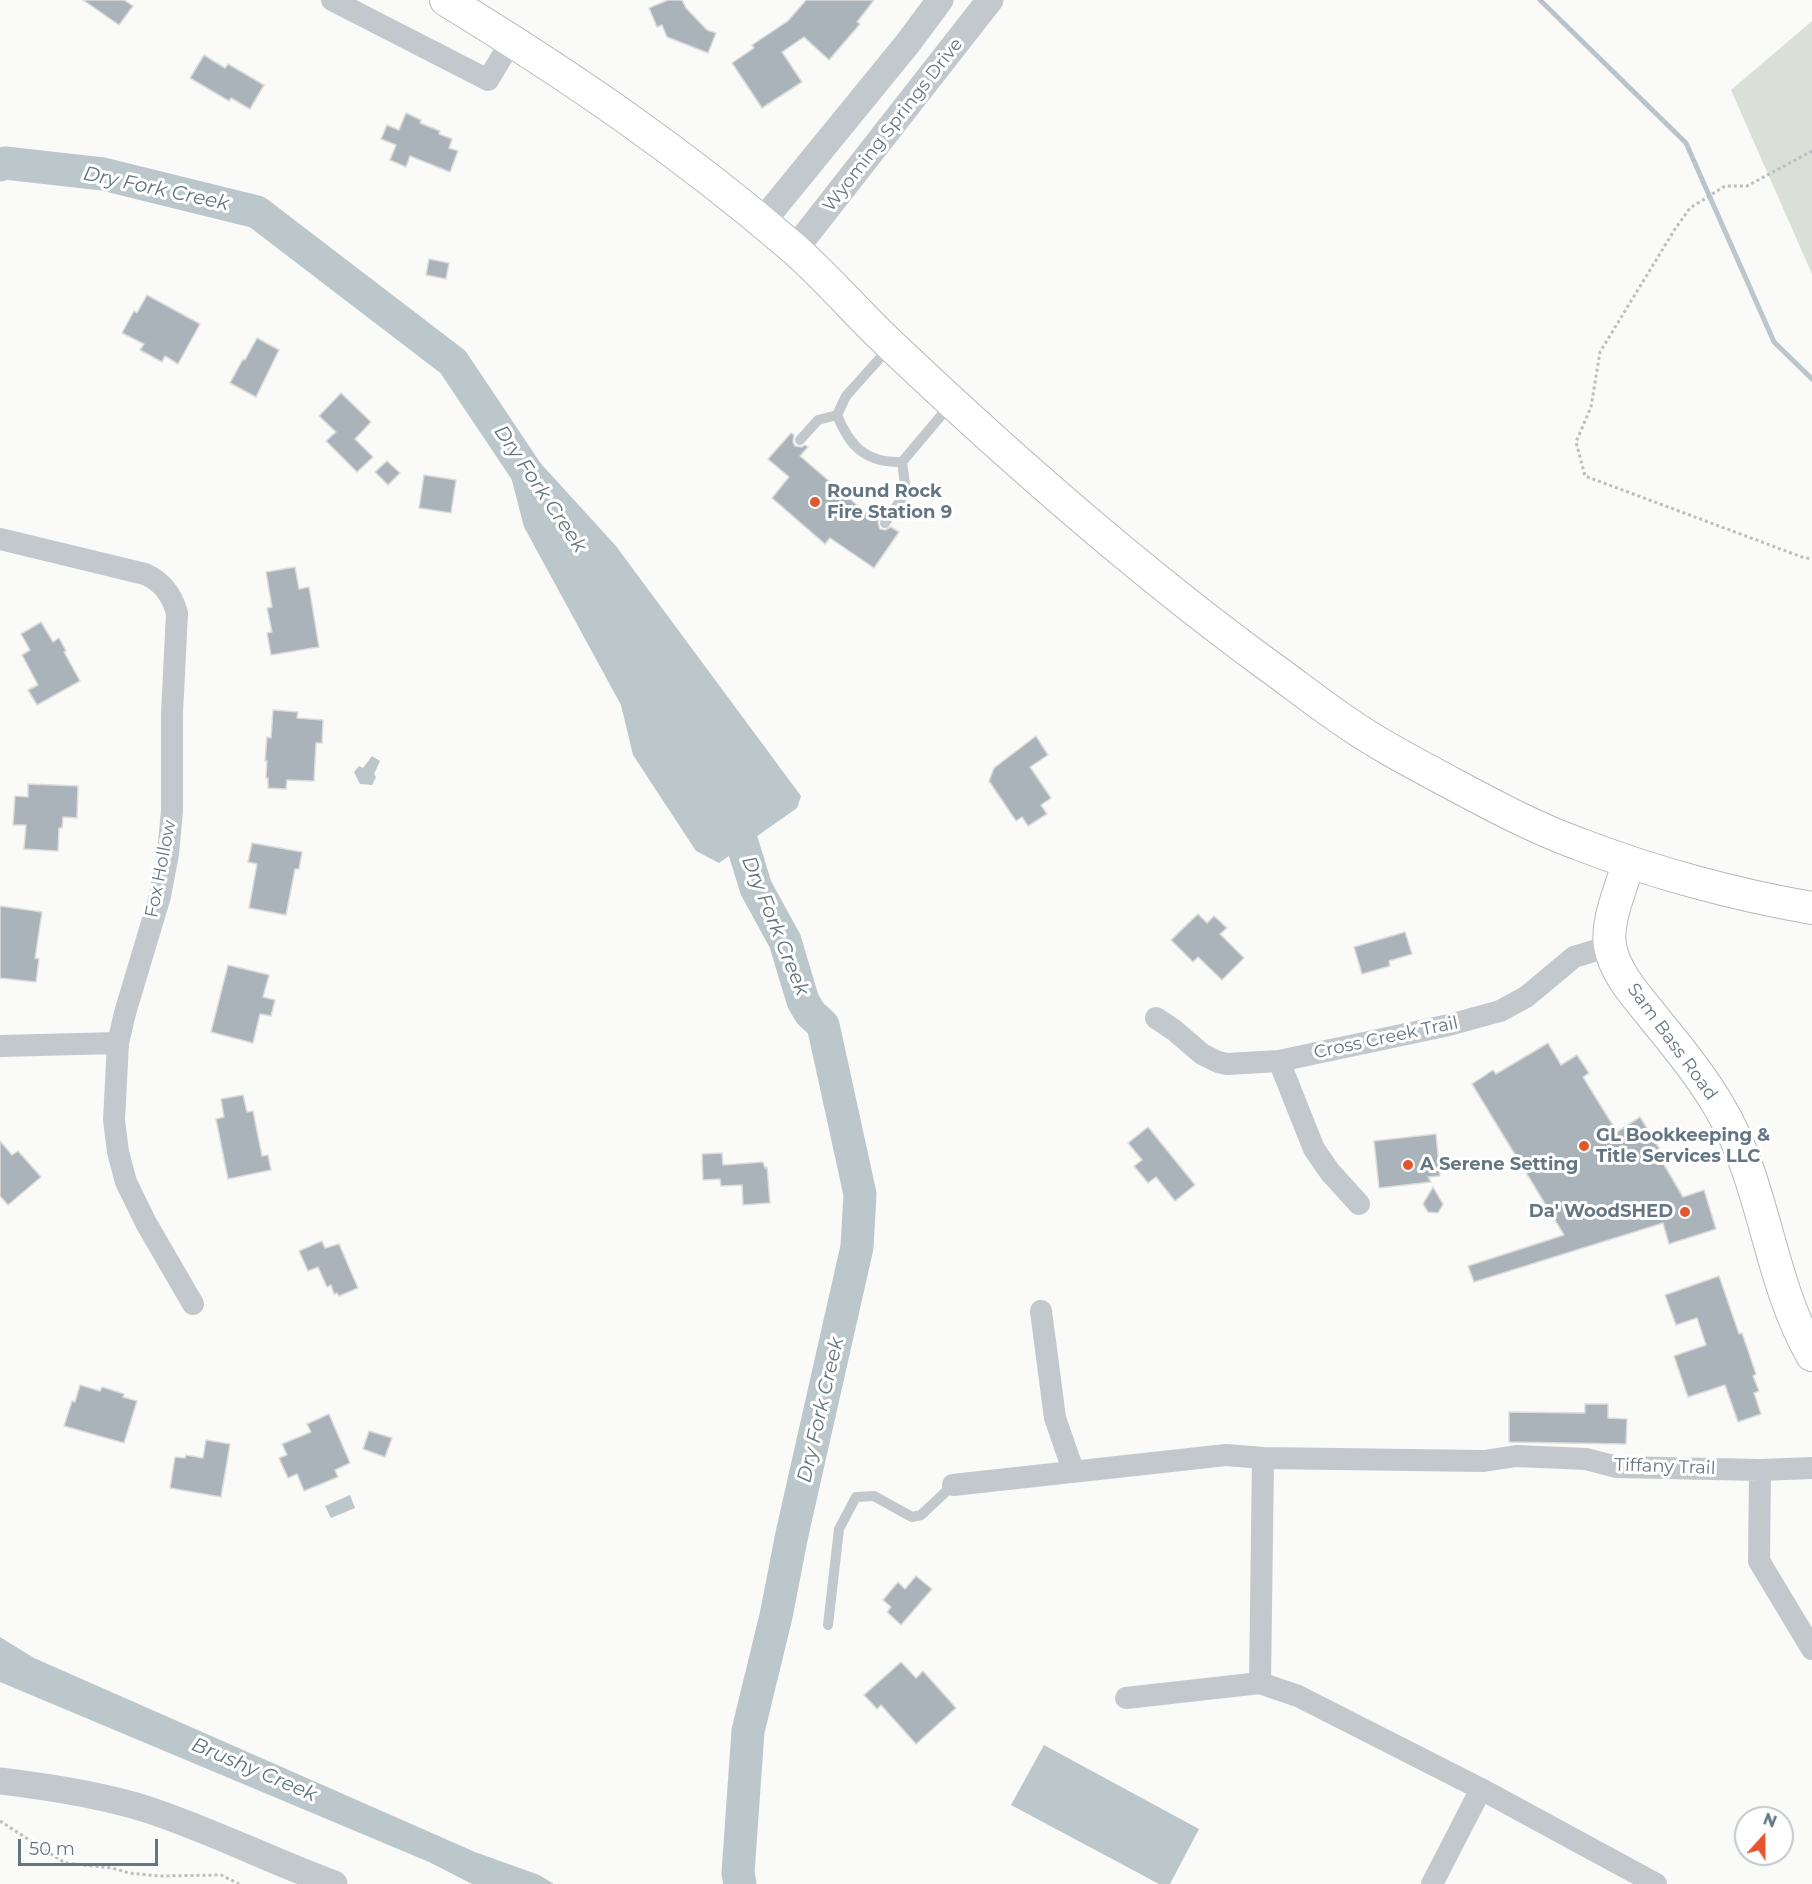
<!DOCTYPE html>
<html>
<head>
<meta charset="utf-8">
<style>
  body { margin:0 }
  #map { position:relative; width:1812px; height:1884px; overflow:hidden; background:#fafaf8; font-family:Montserrat,sans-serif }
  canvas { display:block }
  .north { position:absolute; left:1734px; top:1806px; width:60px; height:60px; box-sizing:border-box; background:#fff; border:2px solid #c1c8cd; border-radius:50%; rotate:21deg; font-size:16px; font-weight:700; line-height:24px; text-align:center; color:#657683 }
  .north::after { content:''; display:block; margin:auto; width:21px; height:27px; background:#e4572e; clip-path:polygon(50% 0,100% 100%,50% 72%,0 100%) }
  .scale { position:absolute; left:18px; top:1839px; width:140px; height:27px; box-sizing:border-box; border:3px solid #657683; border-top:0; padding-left:8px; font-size:18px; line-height:21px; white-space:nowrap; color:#657683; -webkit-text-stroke:4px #fff; paint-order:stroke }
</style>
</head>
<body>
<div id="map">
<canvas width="1812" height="1884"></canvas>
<div class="north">N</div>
<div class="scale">50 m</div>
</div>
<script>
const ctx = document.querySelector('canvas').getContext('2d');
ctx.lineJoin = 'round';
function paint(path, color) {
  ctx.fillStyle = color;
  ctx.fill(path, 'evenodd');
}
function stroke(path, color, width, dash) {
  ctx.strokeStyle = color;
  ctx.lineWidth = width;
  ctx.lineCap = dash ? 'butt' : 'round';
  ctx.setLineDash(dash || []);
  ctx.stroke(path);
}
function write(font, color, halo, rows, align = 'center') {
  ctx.font = font + ' Montserrat,sans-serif';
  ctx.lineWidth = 6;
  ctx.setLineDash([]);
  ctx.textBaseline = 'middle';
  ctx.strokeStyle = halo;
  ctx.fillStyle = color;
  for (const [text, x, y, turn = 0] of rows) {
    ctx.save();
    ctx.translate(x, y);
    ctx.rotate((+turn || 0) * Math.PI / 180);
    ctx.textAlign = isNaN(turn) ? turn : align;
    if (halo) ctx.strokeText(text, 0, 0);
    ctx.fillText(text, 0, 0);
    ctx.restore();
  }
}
paint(new Path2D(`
  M1812 21V274L1731 90Z`), '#dadfd7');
paint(new Path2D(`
  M523 444 616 546 801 796 797 808 719 863 696 851 633 755 621 705 524 527 511 477Z
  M372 756 380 761 374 774 376 777 372 785 360 784 354 772 359 766 363 768Z
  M350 1495 355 1508 331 1518 325 1506Z
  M0 1637 34 1658 475 1852 539 1875 554 1884H472L429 1862 0 1682Z
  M1044 1745 1199 1829 1170 1884H1159L1011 1805Z`), '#bbc7cb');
stroke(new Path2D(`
  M1540 0 1686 143 1774 342 1812 379`), '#bbc7cb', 5);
stroke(new Path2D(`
  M0 165 5 163 103 174 257 212 453 362 542 495
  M736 803 740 836 756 888 785 941 803 1001 810 1013 823 1025 860 1194 857 1247 792 1534 776 1616 748 1731 738 1873 740 1884`), '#bbc7cb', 33);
const building = new Path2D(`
  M83 0H124L133 6 119 25Z
  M668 0H682L686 8 707 30 716 33 708 53 667 37 662 25 657 27 649 8Z
  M806 0H874L857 22 860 24 829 60 804 37 782 52 802 82 762 108 732 63 754 48 752 45 788 21Z
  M204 55 225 68 228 64 264 85 250 109 231 98 229 101 190 78Z
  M406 113 421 120 420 123 440 131 439 134 452 139 449 148 458 151 450 172 410 156 406 167 390 160 396 145 381 139 387 125 399 130Z
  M429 259 449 263 446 279 426 275Z
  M147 295 200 324 178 364 165 356 162 362 140 350 144 344 122 333 134 311 137 313Z
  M257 338 279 350 256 397 230 383 243 359 245 360Z
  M341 393 371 422 355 439 373 457 357 472 326 441 336 432 319 416Z
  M791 433 794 435 793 442 795 446 802 447 805 445 808 447 800 456 872 518 874 515 879 519 878 523 880 529 885 530 891 527 899 532 874 568 830 538 825 544 772 498 789 477 768 459Z
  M387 461 400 473 388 485 375 472Z
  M424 475 456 480 451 513 419 508Z
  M295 567 299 589 309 587 319 647 271 655 267 633 272 632 267 608 272 607 266 572Z
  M41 622 53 642 59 638 66 651 64 652 80 681 37 705 28 690 38 685 22 655 30 650 21 634Z
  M273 710 298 712 297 718 323 720 322 743H316L314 781 287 780 286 789 268 788V778H266L267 761H265L267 737 271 738Z
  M1036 736 1048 755 1030 767 1051 798 1041 805 1047 814 1028 826 1022 817 1016 821 989 781 994 768Z
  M28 784 78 786 77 818 63 817 62 828H59L58 851 24 849 26 825H13L15 796 28 797Z
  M252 843 302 852 299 869H295L286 915 249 908 257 864 248 862Z
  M0 906 42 912 35 958 39 959 36 982 0 978Z
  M1198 914 1207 923 1214 916 1227 928 1220 934 1244 958 1222 980 1198 957 1193 962 1171 940Z
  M1405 932 1412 954 1389 961 1390 966 1362 974 1354 947Z
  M228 965 269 975 263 997 275 1000 271 1016 260 1014 253 1043 211 1032Z
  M1548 1043 1561 1065 1577 1055 1589 1073 1583 1077 1617 1132 1640 1117 1667 1161 1663 1163 1683 1197 1704 1190 1716 1229 1669 1244 1663 1223 1474 1282 1468 1266 1564 1235 1472 1084 1493 1070 1496 1074Z
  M243 1095 247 1112 253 1111 262 1156 268 1155 271 1170 228 1179 216 1119 224 1117 221 1099Z
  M1148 1127 1195 1185 1175 1201 1156 1177 1148 1183 1134 1166 1142 1160 1128 1143Z
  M1436 1134 1440 1176 1428 1177 1431 1182 1379 1188 1374 1141Z
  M0 1141 12 1155 18 1151 41 1177 8 1205 0 1196Z
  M722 1153 723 1165 763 1162 765 1168 767 1167 770 1203 743 1205 742 1185 721 1186 720 1179 703 1180 702 1154Z
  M1433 1187 1443 1204 1438 1213 1428 1212 1423 1204Z
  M322 1241 325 1248 339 1244 358 1288 339 1296 337 1293 334 1294 331 1285 327 1287 318 1267 308 1271 299 1251Z
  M1719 1276 1739 1334 1742 1333 1756 1374 1753 1376 1759 1391 1754 1393 1761 1414 1738 1422 1725 1385 1688 1397 1674 1356 1706 1345 1697 1318 1676 1325 1665 1295Z
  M80 1385 100 1391 102 1387 124 1394 123 1397 137 1401 124 1443 64 1426 72 1401 75 1402Z
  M1585 1404H1608V1418L1627 1419 1626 1444 1509 1442V1412L1585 1413Z
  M329 1414 350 1463 335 1470 338 1477 304 1491 297 1474 288 1478 279 1458 287 1455 282 1444 311 1432 307 1424Z
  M369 1431 392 1438 385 1457 363 1449Z
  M206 1440 230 1444 221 1497 170 1488 175 1457 185 1458 186 1455 203 1458Z
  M916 1576 932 1589 901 1625 887 1612 891 1607 883 1600 898 1582 905 1589Z
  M901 1662 916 1678 923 1671 956 1708 916 1744 881 1705 877 1709 864 1695Z`);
paint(building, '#aab3b9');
stroke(building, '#dcdcda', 1.5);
const secondary = new Path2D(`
  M446 0C569 75 683 153 792 247 828 278 858 315 893 347 1010 458 1132 565 1262 661 1289 680 1315 701 1343 720 1377 744 1414 763 1451 783 1492 805 1535 828 1579 844 1651 872 1736 895 1812 908
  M1628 862C1622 889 1606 918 1610 946 1615 975 1641 1001 1658 1023 1680 1050 1702 1077 1720 1108 1765 1184 1768 1278 1812 1355`);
stroke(secondary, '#b3babf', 34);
stroke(new Path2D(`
  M1540 0 1686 143 1709 196
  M1812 151 1747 186H1725L1690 208 1675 229 1600 352 1591 407 1576 442 1585 476 1802 557 1812 559
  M0 1821 65 1863 112 1868 129 1873 159 1876 221 1875 239 1884`), '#bbbfc2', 3, [3, 3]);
stroke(new Path2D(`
  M889 348 846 396 837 415C850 447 866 463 902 462L950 405
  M800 440 818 420 837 415
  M885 523 906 492 902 462
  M828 1625 839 1529 856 1497 874 1496 912 1517 921 1515 953 1485`), '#c3c8cc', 10);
stroke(new Path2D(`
  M332 0 488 80 512 40
  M0 539 145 574C163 582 172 595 177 613L172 713V811L168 854 160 896 125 1013 118 1043 114 1120 118 1152 126 1182 146 1223 193 1304
  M1156 1018 1174 1030 1202 1054 1218 1062 1227 1064 1279 1061 1449 1025 1500 1011 1526 997 1574 957 1610 946
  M0 1046 118 1043
  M1279 1061 1314 1149 1330 1172 1359 1204
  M1041 1311 1055 1418 1073 1470
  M1760 1470 1759 1561 1812 1649
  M953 1485 1226 1455 1263 1458 1484 1461 1516 1456 1586 1459 1617 1467 1760 1470 1812 1468
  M1260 1683 1263 1458
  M1126 1698 1260 1683 1298 1696 1481 1789 1656 1884
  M1432 1884 1481 1789`), '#c3c8cc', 22);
stroke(new Path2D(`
  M762 222 908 43 940 0
  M795 249 990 0
  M0 1781C50 1787 102 1795 149 1810 212 1831 272 1861 334 1884`), '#c3c8cc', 27);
stroke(secondary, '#fff', 32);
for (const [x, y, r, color] of [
  [815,502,6,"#e4572e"],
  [1584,1146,6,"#e4572e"],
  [1408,1165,6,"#e4572e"],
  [1685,1212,6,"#e4572e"]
]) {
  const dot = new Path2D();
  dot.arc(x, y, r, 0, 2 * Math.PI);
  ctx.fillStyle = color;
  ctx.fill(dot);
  stroke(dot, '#fff', 2);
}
write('18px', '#657683', '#fff', [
  ["Wyoming Springs Drive",893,125,-52],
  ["Fox Hollow",161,869,-79],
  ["Cross Creek Trail",1386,1038,-12],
  ["Sam Bass Road",1672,1042,54],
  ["Tiffany Trail",1665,1467,2]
]);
write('bold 18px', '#657683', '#fff', [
  ["Round Rock",827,492],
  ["Fire Station 9",827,513],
  ["GL Bookkeeping &",1596,1136],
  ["Title Services LLC",1596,1157],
  ["A Serene Setting",1420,1165],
  ["Da' WoodSHED",1673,1212,"right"]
], 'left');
write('italic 20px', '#60757c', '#fff', [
  ["Dry Fork Creek",156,189,12],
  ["Dry Fork Creek",540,489,56],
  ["Dry Fork Creek",775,926,68],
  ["Dry Fork Creek",821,1410,-77],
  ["Brushy Creek",254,1770,23]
]);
</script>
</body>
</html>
